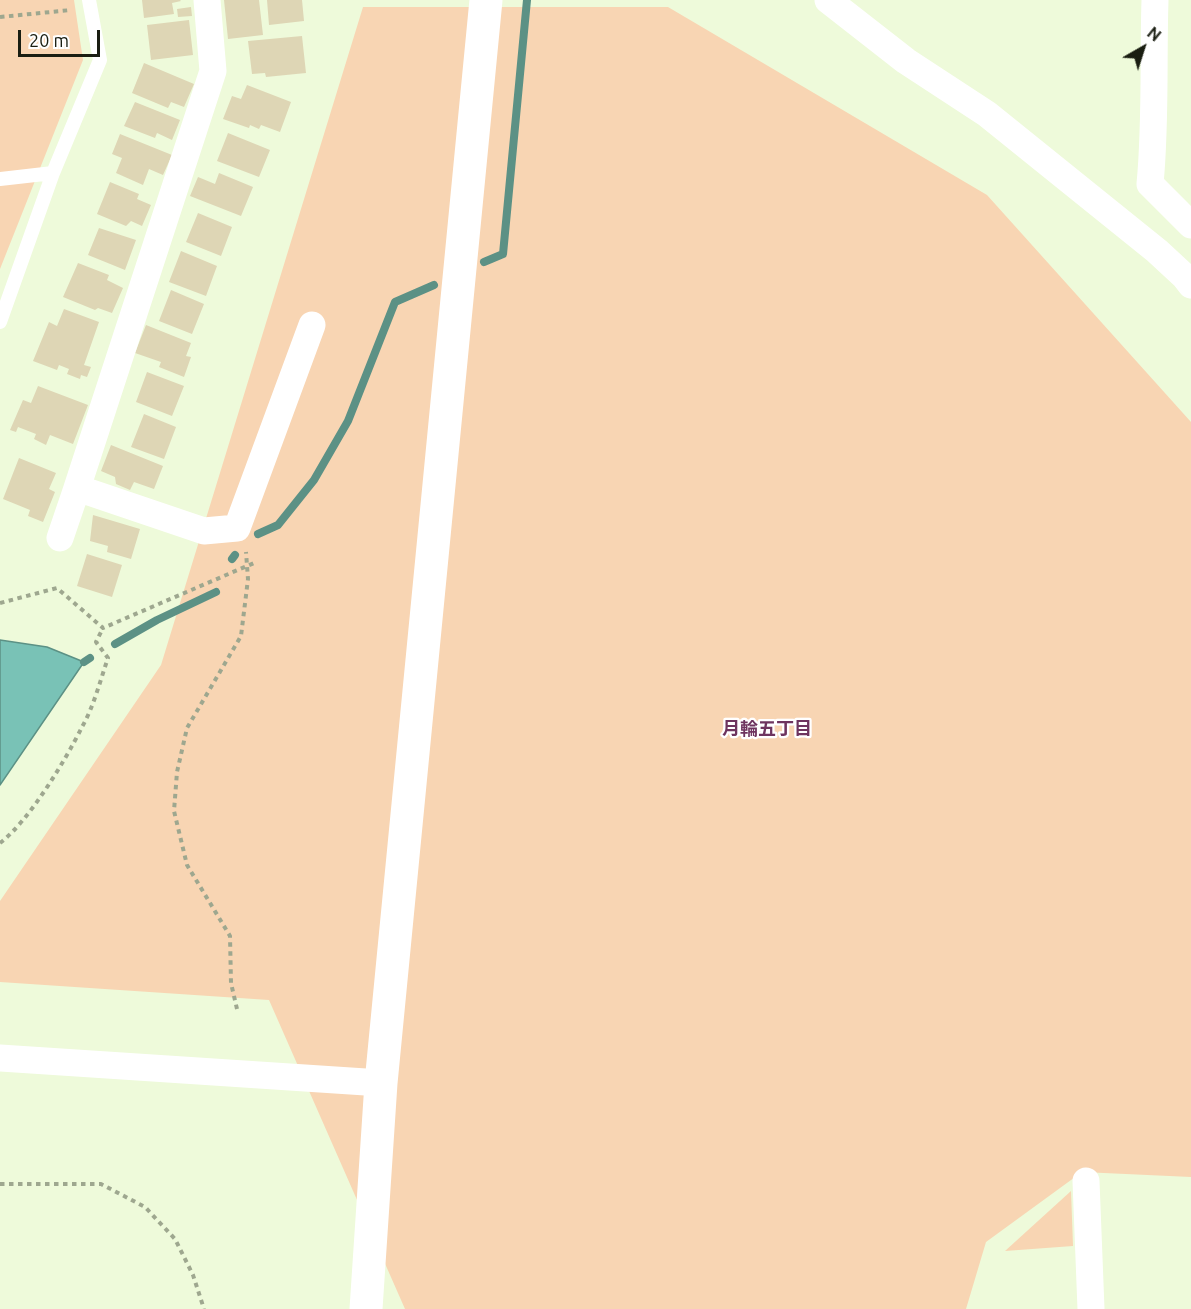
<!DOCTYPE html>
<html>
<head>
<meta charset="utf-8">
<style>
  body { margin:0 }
  #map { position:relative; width:1191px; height:1309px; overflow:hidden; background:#eefada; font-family:Ubuntu,sans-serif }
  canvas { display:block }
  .north { position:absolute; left:1113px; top:18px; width:60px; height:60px; -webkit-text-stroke:4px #fff; paint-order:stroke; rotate:39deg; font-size:16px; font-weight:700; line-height:24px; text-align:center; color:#1a1e12 }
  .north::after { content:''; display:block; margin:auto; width:21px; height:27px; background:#1a1e12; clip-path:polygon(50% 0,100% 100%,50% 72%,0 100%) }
  .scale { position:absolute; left:18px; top:30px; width:82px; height:27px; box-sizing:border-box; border:3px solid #1a1e12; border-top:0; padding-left:8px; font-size:18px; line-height:21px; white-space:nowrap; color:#1a1e12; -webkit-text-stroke:4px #fff; paint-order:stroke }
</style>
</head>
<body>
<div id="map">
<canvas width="1191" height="1309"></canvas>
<div class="north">N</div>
<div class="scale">20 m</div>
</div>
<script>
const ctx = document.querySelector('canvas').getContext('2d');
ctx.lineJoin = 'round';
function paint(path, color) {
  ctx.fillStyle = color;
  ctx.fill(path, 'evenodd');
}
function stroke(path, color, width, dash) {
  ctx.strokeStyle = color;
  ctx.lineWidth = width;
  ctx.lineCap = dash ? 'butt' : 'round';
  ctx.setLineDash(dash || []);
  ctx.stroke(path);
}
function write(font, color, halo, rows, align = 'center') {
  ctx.font = font + ' Ubuntu,"Noto Sans JP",sans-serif';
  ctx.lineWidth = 4.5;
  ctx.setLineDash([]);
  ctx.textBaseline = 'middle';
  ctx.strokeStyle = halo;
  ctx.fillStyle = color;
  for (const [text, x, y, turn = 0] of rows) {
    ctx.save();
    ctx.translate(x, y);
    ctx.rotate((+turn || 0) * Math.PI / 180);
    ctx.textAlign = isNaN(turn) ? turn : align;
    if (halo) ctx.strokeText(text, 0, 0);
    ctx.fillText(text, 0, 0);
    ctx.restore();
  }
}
paint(new Path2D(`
  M0 0H74L83 60 0 269Z
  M363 7H668L987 195 1191 422V1177L1082 1172 986 1242 966 1309H405L269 1000 0 982V901L161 665Z
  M1071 1191 1073 1246 1005 1251Z`), '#f8d5b3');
const water = new Path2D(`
  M0 640 47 647 84 662 0 785Z`);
paint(water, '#79c2b6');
stroke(water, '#5c9185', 1.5);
stroke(new Path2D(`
  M484 262 503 254 527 0
  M258 534 278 525 314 480 348 421 395 302 434 285
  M232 559 235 555
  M115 644 157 620 216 592
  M84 662 90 658`), '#5c9185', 8);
paint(new Path2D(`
  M142 0H180L181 1 172 3 174 14 144 18Z
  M224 0H259L263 35 228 39Z
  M267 0H302L304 21 269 25Z
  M191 7 192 16 178 17 177 9Z
  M189 20 193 55 151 60 147 25Z
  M302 36 306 73 266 77 265 73 252 74 248 41Z
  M144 63 194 84 184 107 171 102 168 108 132 93Z
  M247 85 291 102 280 132 261 125 259 129 250 125 249 128 223 119 232 96 241 99Z
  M135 102 180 120 172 140 157 133 155 138 124 126Z
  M228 133 270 150 259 177 217 161Z
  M120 134 172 155 163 175 149 169 143 185 116 173 122 158 112 154Z
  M219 173 253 187 241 216 190 196 198 177 215 184Z
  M110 182 139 194 137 199 151 205 142 226 131 221 126 226 97 214Z
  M198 213 232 227 221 256 186 242Z
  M99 228 136 240 125 270 88 255Z
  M181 251 217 266 206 296 169 282Z
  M78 263 109 275 107 280 123 288 112 313 98 308 95 310 63 297Z
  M171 290 204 304 192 334 159 321Z
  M64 309 99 322 84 365 91 367 87 377 81 375 80 379 67 374 69 369 59 365 57 370 33 361 49 322 57 326Z
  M146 325 191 343 186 356 191 357 184 377 159 367 161 362 135 353Z
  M147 372 184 386 172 416 136 402Z
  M38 386 88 405 73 444 50 435 46 445 34 439 36 434 18 427 16 432 10 430 23 400 31 403Z
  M144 414 176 427 164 459 131 447Z
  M111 445 163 466 154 489 134 482 130 490 116 484 115 477 101 471Z
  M19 458 56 473 49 489 55 492 43 522 28 516 30 510 3 499Z
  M93 515 140 529 131 559 107 552 108 546 90 541Z
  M87 554 122 565 112 597 77 586Z`), '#ded6b5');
stroke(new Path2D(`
  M0 17 71 10
  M0 603 57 588 103 628 254 563
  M0 843C29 821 65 761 82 727 94 706 100 681 108 658L96 642 103 628
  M237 1009 231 983 230 936 187 865 174 811 177 772 187 728 241 636 248 579 246 552
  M0 1184H101L145 1207 175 1239 193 1275 204 1309`), '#9ea78f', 4, [4.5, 4.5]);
stroke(new Path2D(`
  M0 179 53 173
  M0 322 53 173 100 60 89 0`), '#fff', 14);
stroke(new Path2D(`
  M207 0 213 71 77 488 204 531 237 528 312 325
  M828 0 906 61 987 114 1157 251 1184 276 1191 285
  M1155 0C1153 62 1156 122 1150 184L1191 225
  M60 538 77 488
  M0 1058 381 1083
  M1086 1181 1091 1309`), '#fff', 27);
stroke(new Path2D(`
  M366 1309 381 1083 486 0`), '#fff', 33);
write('bold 18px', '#6e345f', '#fff', [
  ["月輪五丁目",767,729]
]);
</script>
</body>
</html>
